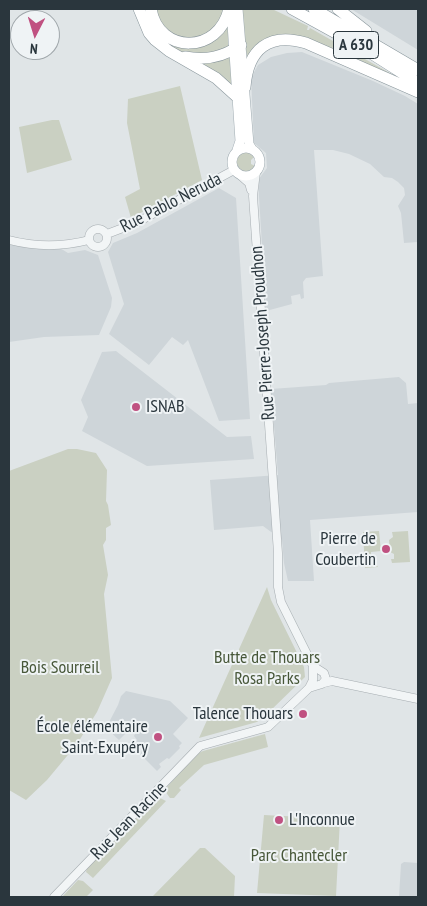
<!DOCTYPE html>
<html>
<head>
<meta charset="utf-8">
<style>
  body { margin:0 }
  #map { position:relative; width:427px; height:906px; overflow:hidden; background:#e0e5e7; font-family:"PT Sans Narrow",sans-serif }
  canvas { display:block }
  .frame { position:absolute; inset:0; border:10px solid #2a363d; pointer-events:none }
  .north { position:absolute; left:10px; top:10px; width:50px; height:50px; box-sizing:border-box; background:#eff3f5; border:1px solid #a0a7ab; border-radius:50%; rotate:185deg; font-size:14px; font-weight:700; line-height:20px; text-align:center; color:#2a363d }
  .north::after { content:''; display:block; margin:auto; width:18px; height:22px; background:#c05181; clip-path:polygon(50% 0,100% 100%,50% 72%,0 100%) }
</style>
</head>
<body>
<div id="map">
<canvas width="427" height="906"></canvas>
<div class="frame"></div>
<div class="north">N</div>
</div>
<script>
const ctx = document.querySelector('canvas').getContext('2d');
ctx.lineJoin = 'round';
function paint(path, color) {
  ctx.fillStyle = color;
  ctx.fill(path, 'evenodd');
}
function stroke(path, color, width, dash) {
  ctx.strokeStyle = color;
  ctx.lineWidth = width;
  ctx.lineCap = dash ? 'butt' : 'round';
  ctx.setLineDash(dash || []);
  ctx.stroke(path);
}
function write(font, color, halo, rows, align = 'center') {
  ctx.font = font + ' "PT Sans Narrow",sans-serif';
  ctx.lineWidth = 4;
  ctx.setLineDash([]);
  ctx.textBaseline = 'middle';
  ctx.strokeStyle = halo;
  ctx.fillStyle = color;
  for (const [text, x, y, turn = 0] of rows) {
    ctx.save();
    ctx.translate(x, y);
    ctx.rotate((+turn || 0) * Math.PI / 180);
    ctx.textAlign = isNaN(turn) ? turn : align;
    if (halo) ctx.strokeText(text, 0, 0);
    ctx.fillText(text, 0, 0);
    ctx.restore();
  }
}
paint(new Path2D(`
  M351 9H418V50Z
  M302 52 373 81 405 96 418 104V242L404 243 401 213 398 206 405 195 404 188 398 182 392 178 384 177 370 164 349 154 333 150H314L323 276 306 278 303 282 304 298 301 299 300 294 291 296 292 304 266 311 258 180 267 168 266 153 254 143 251 78 258 65 271 57 287 53Z
  M219 188 236 198 250 419 219 421 188 340 183 345 172 337 149 365 109 334 124 304 108 252 113 243 137 233Z
  M9 240 55 245 68 253 85 250 98 255 112 298 111 307 99 335 44 337 9 342Z
  M116 351 227 437 251 436 254 459 147 466 82 431 88 417 81 400 102 352Z
  M399 377 406 383 408 404 418 403V512L310 520 314 581H288L284 563 282 540 263 526 214 530 210 480 278 475 271 389 326 385 329 383Z
  M126 691 170 701 188 718 173 734 182 743 179 746 180 748 169 759 167 758 159 764 161 767 157 771 132 746 137 740 134 736 135 734 131 731 132 729 131 728 119 740 106 728 118 705 121 696Z
  M404 862 418 863V897H399L401 864Z`), '#ced5d9');
paint(new Path2D(`
  M141 9H149L181 45 228 26V50L188 56 159 40Z
  M155 9H227L226 13 207 37 187 40 163 29Z
  M240 9H272L308 26 307 30H309L310 28 411 85 295 37 247 59Z
  M230 56 232 89 200 63Z
  M180 86 202 180 131 218 125 197 140 189 127 123 128 99Z
  M52 120H59L72 160 27 173 19 127Z
  M248 152 254 157 251 160V164L255 166C251 172 245 173 239 169L236 161 240 154Z
  M68 449H77L96 453 107 470 106 501 108 505 111 525 106 528V540L103 545 108 575 104 594 112 678 97 712 77 744 47 780 26 800 9 790V471Z
  M379 531 381 551 371 552V557L378 567 365 568 363 532Z
  M408 531 410 562 392 563 391 559H394V554L390 552 389 540 393 537 392 532Z
  M267 587 271 600 304 667 305 677 267 714 257 722 199 738Z
  M265 734 268 747 204 765 179 788 181 790 174 798H170L165 791 167 787 195 755 203 751Z
  M158 797 166 801 93 878 86 872 87 868Z
  M264 815 340 819 336 896 257 893Z
  M200 848H205L235 876 234 897H152Z
  M78 880 83 881 93 890 86 897H62Z`), '#cad0c2');
const minor = new Path2D(`
  M241 176 249 183 251 190
  M89 238a9 9 0 1 1 18 0a9 9 0 1 1-18 0Z
  M107 234 136 223 234 170
  M9 240C36 247 62 247 89 240
  M324 683 332 681 418 699
  M309 688 322 684 326 679 324 673 313 666
  M54 897 200 746 268 727 309 688 313 680V666L281 602 278 587V553L253 196 256 172`);
const major = new Path2D(`
  M231 9 240 141 237 150
  M238 9 249 144 252 149
  M232 162a14 14 0 1 1 28 0a14 14 0 1 1-28 0Z`);
const highway = new Path2D(`
  M139 9 149 33 155 40 169 51 216 78 236 96
  M151 9C159 55 219 54 229 9
  M292 9 363 48 418 83
  M314 9 418 70
  M338 9 366 31
  M185 57C206 61 223 57 241 45
  M245 87C248 49 269 32 306 43L418 92`);
stroke(minor, '#a6adb1', 9);
stroke(major, '#a0acb2', 10);
stroke(highway, '#89969c', 12);
stroke(minor, '#f2f5f6', 8);
stroke(major, '#fff', 9);
stroke(highway, '#fff', 11);
for (const [x, y, r, color] of [
  [136,407,5,"#c05181"],
  [386,549,5,"#c05181"],
  [303,714,5,"#c05181"],
  [158,737,5,"#c05181"],
  [279,820,5,"#c05181"]
]) {
  const dot = new Path2D();
  dot.arc(x, y, r, 0, 2 * Math.PI);
  ctx.fillStyle = color;
  ctx.fill(dot);
  stroke(dot, '#eff3f5', 2);
}
for (const [x, y, w] of [
  [356,45,45]
]) {
  const box = new Path2D();
  box.roundRect(x - w / 2, y - 13.5, w, 27, 4);
  ctx.fillStyle = '#eff3f5';
  ctx.fill(box);
  stroke(box, '#2a363d', 1);
}
write('bold 16px', '#2a363d', null, [
  ["A 630",356,45]
]);
write('18px', '#2a363d', '#eff3f5', [
  ["Rue Pablo Neruda",171,203,-27],
  ["Rue Pierre-Joseph Proudhon",263,333,-94],
  ["Rue Jean Racine",129,821,-46]
]);
write('18px', '#2a363d', '#eff3f5', [
  ["ISNAB",146,407,"left"],
  ["Pierre de",376,539],
  ["Coubertin",376,560],
  ["Talence Thouars",293,714],
  ["École élémentaire",148,727],
  ["Saint-Exupéry",148,748],
  ["L'Inconnue",289,820,"left"]
], 'right');
write('18px', '#475739', '#eff3f5', [
  ["Butte de Thouars",267,658],
  ["Rosa Parks",267,679],
  ["Bois Sourreil",60,668],
  ["Parc Chantecler",299,856]
]);
</script>
</body>
</html>
